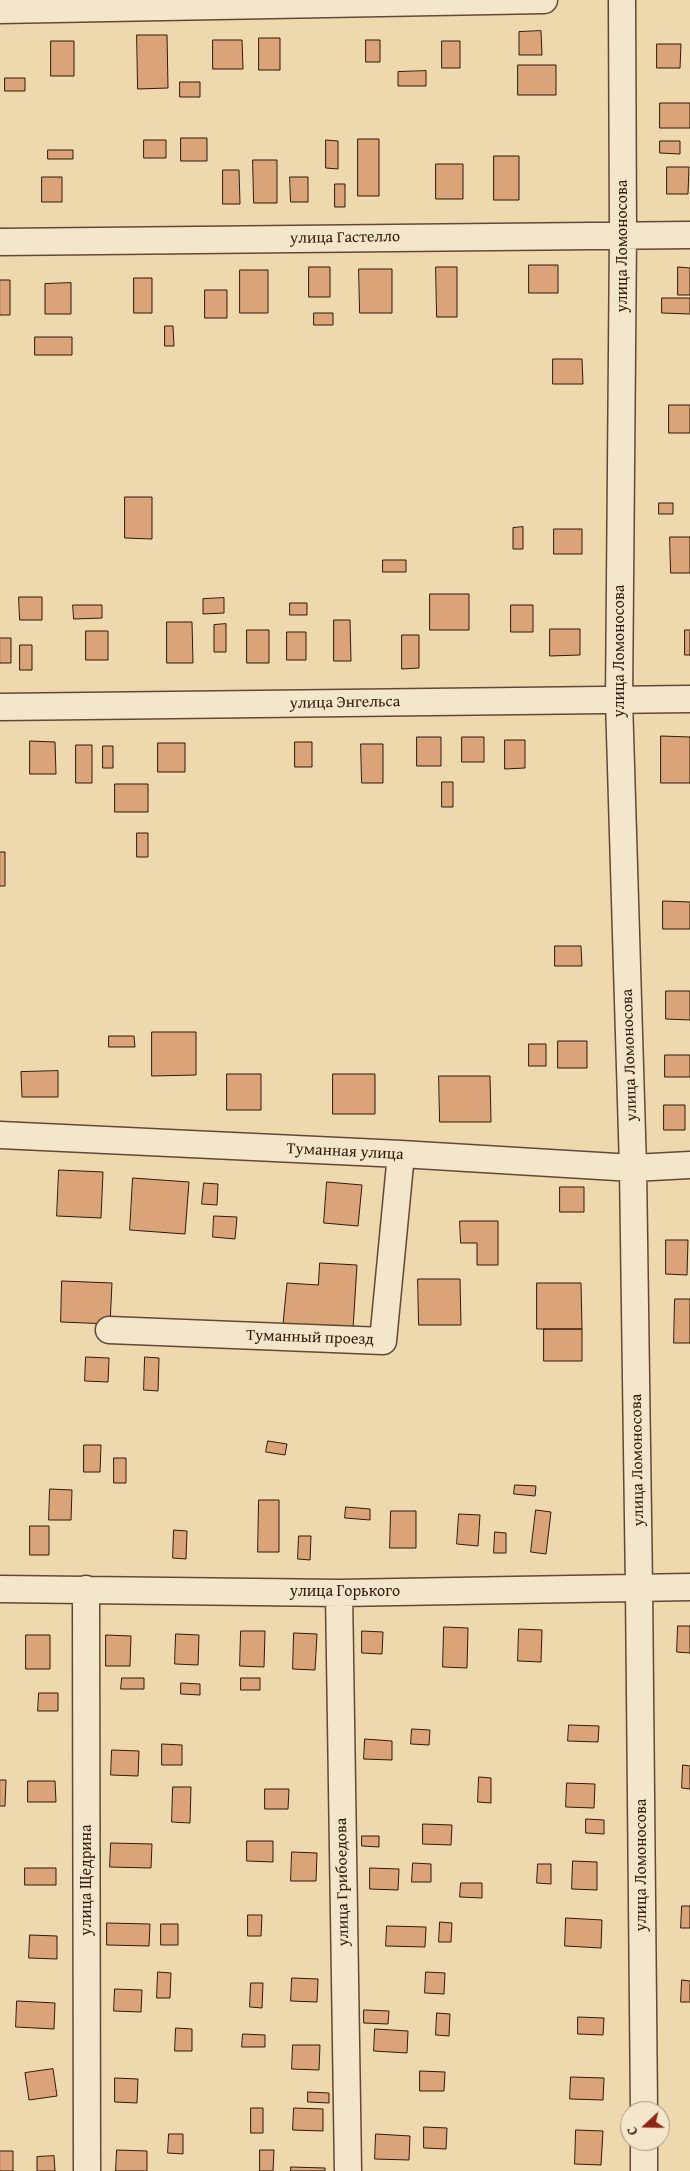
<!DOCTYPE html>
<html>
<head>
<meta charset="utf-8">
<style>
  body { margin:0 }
  #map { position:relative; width:690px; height:2171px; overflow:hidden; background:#eed8ae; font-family:"Gentium Book Plus",serif }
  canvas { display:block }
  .north { position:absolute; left:620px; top:2101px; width:50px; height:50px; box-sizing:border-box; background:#f4e6ca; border:1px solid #a6947d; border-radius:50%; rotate:249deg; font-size:14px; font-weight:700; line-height:20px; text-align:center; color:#311a0a }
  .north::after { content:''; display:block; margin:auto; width:18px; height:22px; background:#8f2418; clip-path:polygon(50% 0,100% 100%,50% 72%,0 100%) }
</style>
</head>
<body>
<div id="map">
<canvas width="690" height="2171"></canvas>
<div class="north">С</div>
</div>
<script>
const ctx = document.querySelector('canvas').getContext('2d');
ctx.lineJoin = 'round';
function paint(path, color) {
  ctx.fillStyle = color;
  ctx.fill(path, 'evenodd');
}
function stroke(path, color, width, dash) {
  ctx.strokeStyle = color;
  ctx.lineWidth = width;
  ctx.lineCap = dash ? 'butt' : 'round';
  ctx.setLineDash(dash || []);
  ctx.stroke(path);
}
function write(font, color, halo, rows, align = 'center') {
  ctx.font = font + ' "Gentium Book Plus",serif';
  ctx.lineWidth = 4.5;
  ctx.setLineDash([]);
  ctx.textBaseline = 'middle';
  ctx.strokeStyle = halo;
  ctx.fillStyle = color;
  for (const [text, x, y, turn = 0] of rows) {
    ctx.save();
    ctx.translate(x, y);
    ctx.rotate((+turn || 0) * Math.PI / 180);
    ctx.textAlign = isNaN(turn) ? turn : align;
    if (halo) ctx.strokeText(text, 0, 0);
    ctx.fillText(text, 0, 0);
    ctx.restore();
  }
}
const building = new Path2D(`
  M541 31 542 55H519V32Z
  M137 35H167L168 88 138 89Z
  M259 38H280V70H259Z
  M213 40H242L243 69H213Z
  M366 40H380V62H366Z
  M51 41H74V76H51Z
  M442 41H460V68H442Z
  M657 44H681L680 68H657Z
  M518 65H556V95H518Z
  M426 71V86H398V72Z
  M5 78H25V91H5Z
  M180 82H200V97H180Z
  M660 103H690V128H660Z
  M181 138H207V161H181Z
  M358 139H379V196H358Z
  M144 140H166V158H144Z
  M326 140 338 141V169L326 168Z
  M660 141H680V154L660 153Z
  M48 150H73V159H48Z
  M494 156H519V200H494Z
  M253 160H277V203H254Z
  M436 164H463V199H436Z
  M667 167H689L688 194H667Z
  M223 170H239L240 204H223Z
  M42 177H62V202H42Z
  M290 177H308V202H291Z
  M335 184H345V207H335Z
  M529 265H558V293H529Z
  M309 267H330V297H309Z
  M436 267H457V317H437Z
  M678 267 690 268V295H678Z
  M359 269H392V313H360Z
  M240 270H268V313H240Z
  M134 278H152V313H134Z
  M0 280H10V315H0Z
  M71 283V314H45V284Z
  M205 290H227V318H205Z
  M662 298H690V314L662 313Z
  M314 313H333V325H314Z
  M165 326H173L174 346H165Z
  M35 337H72V355H35Z
  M553 359H582L583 384H553Z
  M669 405H690V433H669Z
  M125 497H152V539L125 538Z
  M659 503H673V514H659Z
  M523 527V549H513V528Z
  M554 529H582V554H554Z
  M670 537H690V573H671Z
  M383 560H406V572H383Z
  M430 594H469V630H430Z
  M19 597H42V620H20Z
  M224 598V613L203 614V599Z
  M290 603H307V615H290Z
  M73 605H102V618L74 619Z
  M511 605H533V632H511Z
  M334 620H350L351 661H334Z
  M167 622H192L193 663H167Z
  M226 624V652H214V625Z
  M550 629H580V655L550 656Z
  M247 630H269V663H247Z
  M685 630H690V655H685Z
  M86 631H108V660H86Z
  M287 632H306V660H287Z
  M402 635H419V668L402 669Z
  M0 638H11V663H0Z
  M20 645H32V670H20Z
  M661 736 690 737V783H661Z
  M417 737H441V766H417Z
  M462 737H484V762H462Z
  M505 740H525V768L505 769Z
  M30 741 55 742 56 774H30Z
  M295 742H312V767H295Z
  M158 743H185V772H158Z
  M361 744H383V783H362Z
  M76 745H92V783H76Z
  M103 746H113V768H103Z
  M442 782H453V807H442Z
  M115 784H148V812H115Z
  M137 833H148V857H137Z
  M0 852H5V886H0Z
  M663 901 690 902V929H663Z
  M555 946H581L582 966H555Z
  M666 991H690V1020L666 1019Z
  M152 1032H196V1075L152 1076Z
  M109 1036H134L135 1047H109Z
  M558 1041H587V1068H558Z
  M529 1044H546V1066H529Z
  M665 1055H690V1077H665Z
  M58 1071V1097H22L21 1072Z
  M227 1074H261V1110H227Z
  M333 1074H375V1114H333Z
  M439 1076H490L491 1122H440Z
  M664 1105H685V1130H664Z
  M59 1170 103 1172 101 1218 57 1216Z
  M133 1178 189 1182 185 1234 130 1230Z
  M327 1182 362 1185 358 1226 324 1223Z
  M204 1183 218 1184 217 1205 202 1204Z
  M560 1187H584V1212H560Z
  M214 1216 237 1217 235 1239 213 1237Z
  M460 1221H498V1265H477V1243H461Z
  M666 1240H688L687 1275 666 1274Z
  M320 1263 357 1265 353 1329 283 1324 287 1283 318 1285Z
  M418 1279H460L461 1325H419Z
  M62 1281 112 1283 110 1324 61 1322Z
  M537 1283H581L582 1329H537Z
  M675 1299H690V1343H674Z
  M544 1329H582V1361H544Z
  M86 1357 109 1358 108 1382 85 1381Z
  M145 1357 159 1358 158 1391 144 1390Z
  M268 1441 287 1444 285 1455 266 1452Z
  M84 1445H101L100 1472H84Z
  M114 1458H126V1483H114Z
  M515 1485 536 1486 535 1496 514 1494Z
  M50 1489 72 1490 71 1520H49Z
  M259 1500H279V1552H258Z
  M346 1507 370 1509V1520L345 1518Z
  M536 1510 551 1512 546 1554 531 1552Z
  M391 1511H416V1548H390Z
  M459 1514 480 1515 478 1546 457 1544Z
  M30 1526H49V1555H30Z
  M174 1530 187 1531 186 1559 173 1558Z
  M495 1532 506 1533V1553H494Z
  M299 1536H311L310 1560 298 1559Z
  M678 1626H690V1653L677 1652Z
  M444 1627 468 1628 467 1668 443 1667Z
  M519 1629 542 1630 541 1662 518 1661Z
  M241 1631H265L264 1667 240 1666Z
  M362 1631 383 1632 382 1654 362 1653Z
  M294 1633 317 1634 315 1670 293 1669Z
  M176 1634 199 1635 198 1665 175 1664Z
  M26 1635H50V1669H26Z
  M106 1635 131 1636 130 1666H106Z
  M122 1678H144V1689H121Z
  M241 1678H260V1690H241Z
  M181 1683 200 1684V1695L181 1694Z
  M39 1693H58V1711H38Z
  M569 1725 599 1726 598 1742 568 1741Z
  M412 1729 430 1730 429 1745 411 1744Z
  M365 1739 392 1741V1760L364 1759Z
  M162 1744 182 1745V1765H162Z
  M112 1750 139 1751 138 1776 111 1775Z
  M683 1765 690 1766V1789L682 1788Z
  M479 1777 491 1778V1803L478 1802Z
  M0 1780H6L5 1806H0Z
  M28 1781H55L56 1802H28Z
  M567 1783 595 1784 594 1808 566 1807Z
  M173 1787H191L190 1823 172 1822Z
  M265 1789H289L288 1809H265Z
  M586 1819 604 1820V1834L586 1833Z
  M423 1824 452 1825 451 1845 423 1844Z
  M362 1836H379V1847L362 1846Z
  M247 1841H273V1862L247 1861Z
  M111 1843 152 1844 151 1868 110 1867Z
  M292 1852 317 1853 316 1881H291Z
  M573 1861 597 1862V1890L572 1889Z
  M413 1863 431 1864V1882H412Z
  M538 1864H551V1884L537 1883Z
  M25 1868H56V1885H25Z
  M370 1868 399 1869 398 1890 370 1889Z
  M461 1883H482V1898L460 1897Z
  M682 1906H690V1928H681Z
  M248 1915H262L261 1936H248Z
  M566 1918 602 1920 601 1948 565 1946Z
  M440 1922 452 1923 451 1942H439Z
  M107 1923 150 1924 149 1946 107 1945Z
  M161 1924H178V1945H161Z
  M387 1926 426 1927 425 1947 386 1946Z
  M30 1935 57 1936V1959L29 1958Z
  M158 1972 171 1973 170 1998H157Z
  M426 1972 445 1973 444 1994 425 1993Z
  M292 1978 318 1979 317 2002 291 2001Z
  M682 1980 690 1981V2002H681Z
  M251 1983H263L262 2008 250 2007Z
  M115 1989 142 1990 141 2012 114 2011Z
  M17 2001 55 2003 54 2029 16 2027Z
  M364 2010 389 2011 388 2024 364 2023Z
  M437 2013 450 2014 449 2036 436 2035Z
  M578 2017 604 2018 603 2035 578 2034Z
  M176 2028 192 2029V2051H175Z
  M375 2029 408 2031 407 2053 374 2051Z
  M243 2034 265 2035V2047H242Z
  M293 2045H320L319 2070 292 2069Z
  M53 2069 57 2096 29 2100 25 2073Z
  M420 2071 445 2072 444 2091H420Z
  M571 2077 604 2078 603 2100 570 2099Z
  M115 2078 138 2079 137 2103 115 2102Z
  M308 2092 329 2093V2103L308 2102Z
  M251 2108H263V2133H251Z
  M294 2108 323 2109V2131L293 2130Z
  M424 2127 447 2128 446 2149 424 2148Z
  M576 2130 603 2131 601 2165 575 2164Z
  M169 2134H183V2154L168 2153Z
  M376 2134 410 2136 409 2160 375 2159Z
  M117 2150 147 2151V2171H116Z
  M260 2150H274L273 2171H260Z
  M0 2151H13V2171H0Z
  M54 2156 55 2171H37V2157Z
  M291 2167 325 2168V2171H291Z`);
paint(building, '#dba478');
stroke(building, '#311a0a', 1);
const minor = new Path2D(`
  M622 0 623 234 619 700 633 1168 639 1587 644 2111
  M0 10 544 0
  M0 242 690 235
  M0 707 690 699
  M0 1135 401 1154 633 1168 690 1165
  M109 1330 383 1341 401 1154
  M0 1589 339 1593 690 1587
  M86 1589 87 2171
  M339 1593 348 2171
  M644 2141V2171`);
stroke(minor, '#604a33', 29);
stroke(minor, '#f4e6ca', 26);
write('16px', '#311a0a', '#f4e6ca', [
  ["улица Гастелло",345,238,-1],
  ["улица Ломоносова",623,246,-90],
  ["улица Ломоносова",620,651,-90],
  ["улица Энгельса",345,703,-1],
  ["улица Ломоносова",630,1055,-92],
  ["Туманная улица",345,1152,3],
  ["Туманный проезд",310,1338,2],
  ["улица Ломоносова",638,1460,-91],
  ["улица Горького",345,1592],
  ["улица Ломоносова",642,1865,-90],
  ["улица Щедрина",87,1880,-90],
  ["улица Грибоедова",343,1882,-91]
]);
</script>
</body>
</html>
